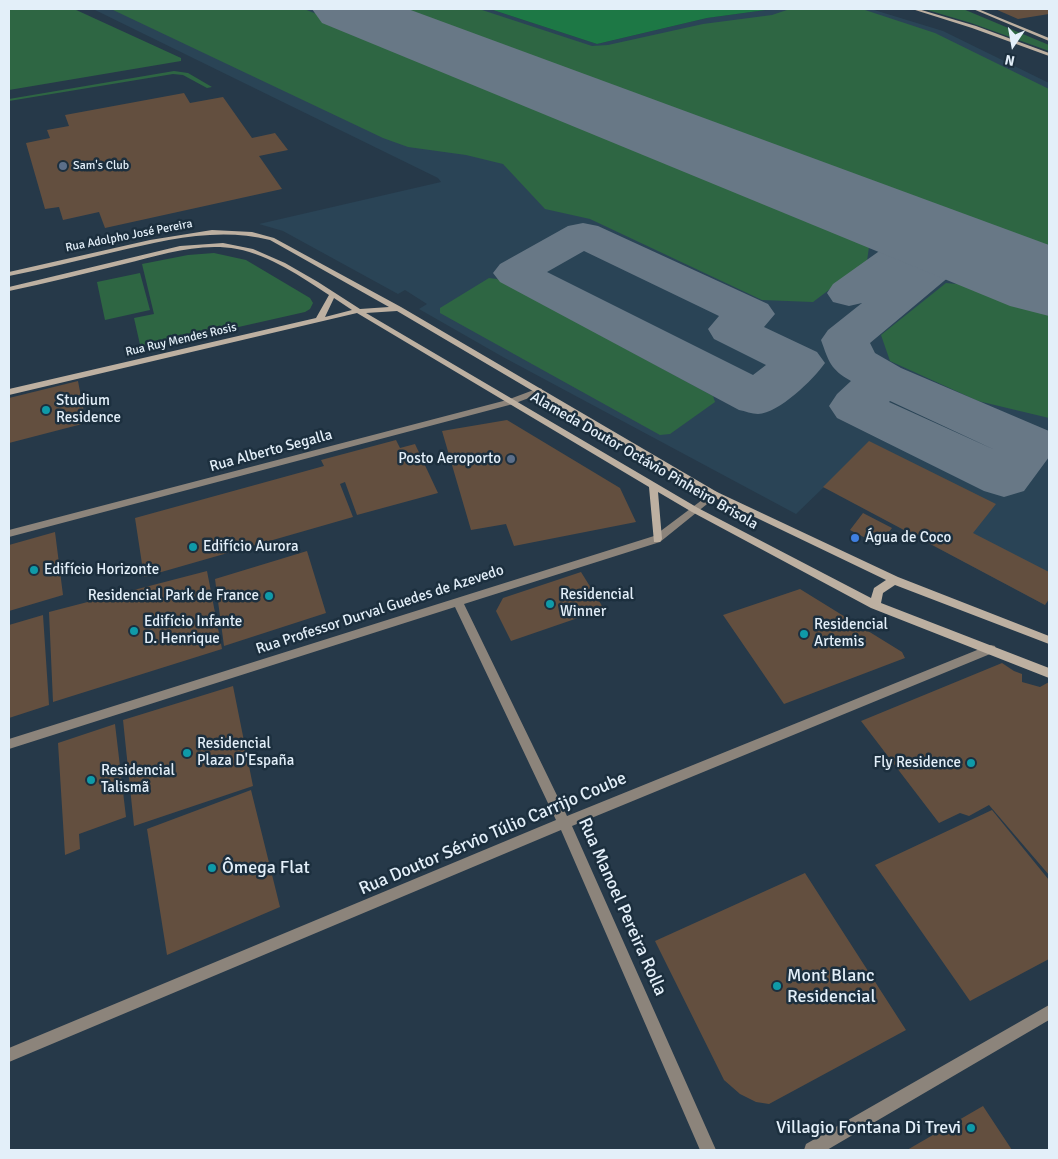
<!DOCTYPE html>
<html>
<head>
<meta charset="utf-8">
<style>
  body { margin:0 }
  #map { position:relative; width:1058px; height:1159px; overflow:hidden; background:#263949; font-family:Signika,sans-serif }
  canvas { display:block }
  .frame { position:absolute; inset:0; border:10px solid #e3eff9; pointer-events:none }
  .north { position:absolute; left:988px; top:20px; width:50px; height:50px; -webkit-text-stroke:4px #1c2f3e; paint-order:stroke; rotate:192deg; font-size:14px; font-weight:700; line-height:20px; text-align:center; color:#e3eff9 }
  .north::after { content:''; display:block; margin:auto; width:18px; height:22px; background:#e3eff9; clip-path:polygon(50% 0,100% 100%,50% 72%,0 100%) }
</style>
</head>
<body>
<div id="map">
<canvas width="1058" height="1159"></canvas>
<div class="frame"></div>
<div class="north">N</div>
</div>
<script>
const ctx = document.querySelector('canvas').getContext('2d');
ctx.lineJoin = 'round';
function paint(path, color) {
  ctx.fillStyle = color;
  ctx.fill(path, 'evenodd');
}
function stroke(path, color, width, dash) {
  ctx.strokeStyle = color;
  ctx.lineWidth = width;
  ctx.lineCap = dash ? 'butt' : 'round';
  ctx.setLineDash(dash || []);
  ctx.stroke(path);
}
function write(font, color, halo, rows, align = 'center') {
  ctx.font = font + ' Signika,sans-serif';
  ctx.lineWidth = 5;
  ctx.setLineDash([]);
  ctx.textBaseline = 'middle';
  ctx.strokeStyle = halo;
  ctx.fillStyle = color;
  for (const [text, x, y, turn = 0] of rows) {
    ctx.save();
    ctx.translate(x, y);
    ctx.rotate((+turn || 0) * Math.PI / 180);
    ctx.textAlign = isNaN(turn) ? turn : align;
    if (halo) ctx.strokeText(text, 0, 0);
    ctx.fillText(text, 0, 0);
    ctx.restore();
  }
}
paint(new Path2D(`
  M93 9H490L597 44 707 18 773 9H871L943 31 1049 83V599L1045 605 824 487 796 514 503 357 419 309 427 304 405 290 398 294 283 231 259 224 441 182 438 178Z`), '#2a4456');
paint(new Path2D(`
  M9 9H74L181 58V61L9 90Z
  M111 9H304L855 226 870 240 867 261 813 302 762 300 590 219 545 209 503 164 466 155 408 147 383 138Z
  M388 9H479L592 46 608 45 703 24 772 15 790 9H862L935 33 1049 89V253Z
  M924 9H963L1049 45V51L971 23Z
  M174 71 188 73 212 87 207 88 183 75 173 74 9 101V99Z
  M214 253 246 260 310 298 313 303 310 309 305 312 141 349 134 318 154 314 142 264 188 255Z
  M140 273 150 310 105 320 97 282Z
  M489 278 497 279 713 396 715 402 670 434 660 435 440 313V308Z
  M946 283 998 288 1049 309V418L978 401 890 361 881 335Z`), '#2e6643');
paint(new Path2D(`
  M490 9H773L707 18 597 44Z`), '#1d7845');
paint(new Path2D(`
  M892 209 906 212 929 250 927 254C952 247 999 251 1024 258L1031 267 1024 276 1009 280 950 276 870 343 875 353 901 368 1049 431V457L1024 491 1004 497 984 491 837 418 829 406 837 394 851 381C830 369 829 362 821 340L828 330 862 303 849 306 833 302 827 293 833 284 885 247 872 221 878 212ZM890 401 995 450 889 402Z
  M583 223 598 226 768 304 775 314 764 327 817 352 825 363C813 380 779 413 758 414 752 414 745 411 739 410L500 282 493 273 500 264 568 226ZM584 251 719 316 708 329 714 339 766 365 753 375 547 272Z`), '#687886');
paint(new Path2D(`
  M312 9H408L1049 245V316L1010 306 322 23Z`), '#687886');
paint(new Path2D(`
  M995 9H1049V14L1018 19Z
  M184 93 190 103 223 97 252 138 275 133 288 150 259 156 282 189 105 228 99 212 63 220 59 207 45 209 26 143 50 138 47 130 69 126 65 115Z
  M78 381 86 423 9 443V398Z
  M507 420 620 488 636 522 514 546 506 524 471 530 442 431Z
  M396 440 400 448 415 444 438 493 357 515 345 482 340 484 353 517 144 577 135 518 324 466 321 460Z
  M869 441 996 504 973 533 1049 572V599L1045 605 823 487Z
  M863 513 892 528 879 545 850 530Z
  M55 532 63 595 9 611V545Z
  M307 551 326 613 224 646 215 579Z
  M207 571 222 649 53 702 49 612Z
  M581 572 604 609 511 641 496 611 503 598Z
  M800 589 902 652 905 658 784 704 723 615Z
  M43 615 49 705 9 718V625Z
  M1002 663 1014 671 1022 674V682L1040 687 1049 682V875L989 805 969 816 960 813 939 823 861 721Z
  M233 686 253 786 134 826 123 720Z
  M115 724 126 817 79 834 80 849 65 855 58 743Z
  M251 790 280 907 167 955 147 829Z
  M992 810 1049 880V959L970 1001 875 865Z
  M805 873 906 1030 769 1104 756 1102 740 1094 724 1080 655 941Z
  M983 1106 1012 1150H907Z`), '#634f3f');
paint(new Path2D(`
  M539 388 542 389V393L513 404 9 537V530L507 400Z
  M714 491 717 492 719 494 717 496 660 542 464 604 567 816 987 646 991 645 995 646 996 649 995 652 572 826 716 1150H700L561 830 9 1062V1048L556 820 455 607 9 749V739L654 536Z
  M1049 1005V1020L827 1150H804L806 1144Z`), '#8c847b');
paint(new Path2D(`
  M912 9H918L976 26 1049 53V56L972 28Z
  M973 9H978L1049 38V41Z
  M212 230 252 232 274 238 401 307 717 492 898 577 1049 636V644L895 585 883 593 881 603 1049 668V678L871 608 692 512 658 492 662 539 660 542H654L649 487 357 313 9 395V389L316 318 329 295C301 277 270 255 237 249 199 242 161 255 124 264 86 273 47 283 9 291V287L180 246 223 243 253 249 285 263 318 282 360 309 389 307 270 240C217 227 166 240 114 252 79 260 44 269 9 276V272L150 240ZM334 298 352 310 325 317ZM397 311 711 496 886 580 874 588 871 598 698 508 366 313Z`), '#bdb0a1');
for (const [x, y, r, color] of [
  [63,166,5,"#5c6f8a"],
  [46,410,5,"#0f9aa8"],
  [511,459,5,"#5c6f8a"],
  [855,538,5,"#3f7fe0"],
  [193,547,5,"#0f9aa8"],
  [34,570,5,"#0f9aa8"],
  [269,596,5,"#0f9aa8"],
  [550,604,5,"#0f9aa8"],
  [134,631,5,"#0f9aa8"],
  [804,634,5,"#0f9aa8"],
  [187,753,5,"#0f9aa8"],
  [971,763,5,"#0f9aa8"],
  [91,780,5,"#0f9aa8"],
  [212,868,5,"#0f9aa8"],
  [777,986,5,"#0f9aa8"],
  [971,1128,5,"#0f9aa8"]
]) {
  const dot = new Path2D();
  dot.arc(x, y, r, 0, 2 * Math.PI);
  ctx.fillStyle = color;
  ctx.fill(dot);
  stroke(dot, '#1c2f3e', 2);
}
write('12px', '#e3eff9', '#1c2f3e', [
  ["Sam's Club",73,166]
], 'left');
write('12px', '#e3eff9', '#1c2f3e', [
  ["Rua Adolpho José Pereira",129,236,-11],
  ["Rua Ruy Mendes Rosis",181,340,-13]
]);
write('15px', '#e3eff9', '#1c2f3e', [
  ["Studium",56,401],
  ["Residence",56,418],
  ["Posto Aeroporto",501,459,"right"],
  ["Água de Coco",865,538],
  ["Edifício Aurora",203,547],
  ["Edifício Horizonte",44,570],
  ["Residencial",560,595],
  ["Winner",560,612],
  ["Residencial Park de France",259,596,"right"],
  ["Edifício Infante",144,622],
  ["D. Henrique",144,639],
  ["Residencial",814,625],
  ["Artemis",814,642],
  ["Residencial",197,744],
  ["Plaza D'España",197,761],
  ["Fly Residence",961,763,"right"],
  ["Residencial",101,771],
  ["Talismã",101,788]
], 'left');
write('15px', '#e3eff9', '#1c2f3e', [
  ["Rua Alberto Segalla",271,451,-15],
  ["Alameda Doutor Octávio Pinheiro Brisola",644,461,30],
  ["Rua Professor Durval Guedes de Azevedo",380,610,-18]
]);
write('18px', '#e3eff9', '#1c2f3e', [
  ["Rua Doutor Sérvio Túlio Carrijo Coube",493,834,-23],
  ["Rua Manoel Pereira Rolla",622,907,66]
]);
write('18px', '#e3eff9', '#1c2f3e', [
  ["Ômega Flat",222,868],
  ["Mont Blanc",787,976],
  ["Residencial",787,997],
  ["Villagio Fontana Di Trevi",961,1128,"right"]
], 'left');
</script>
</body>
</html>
